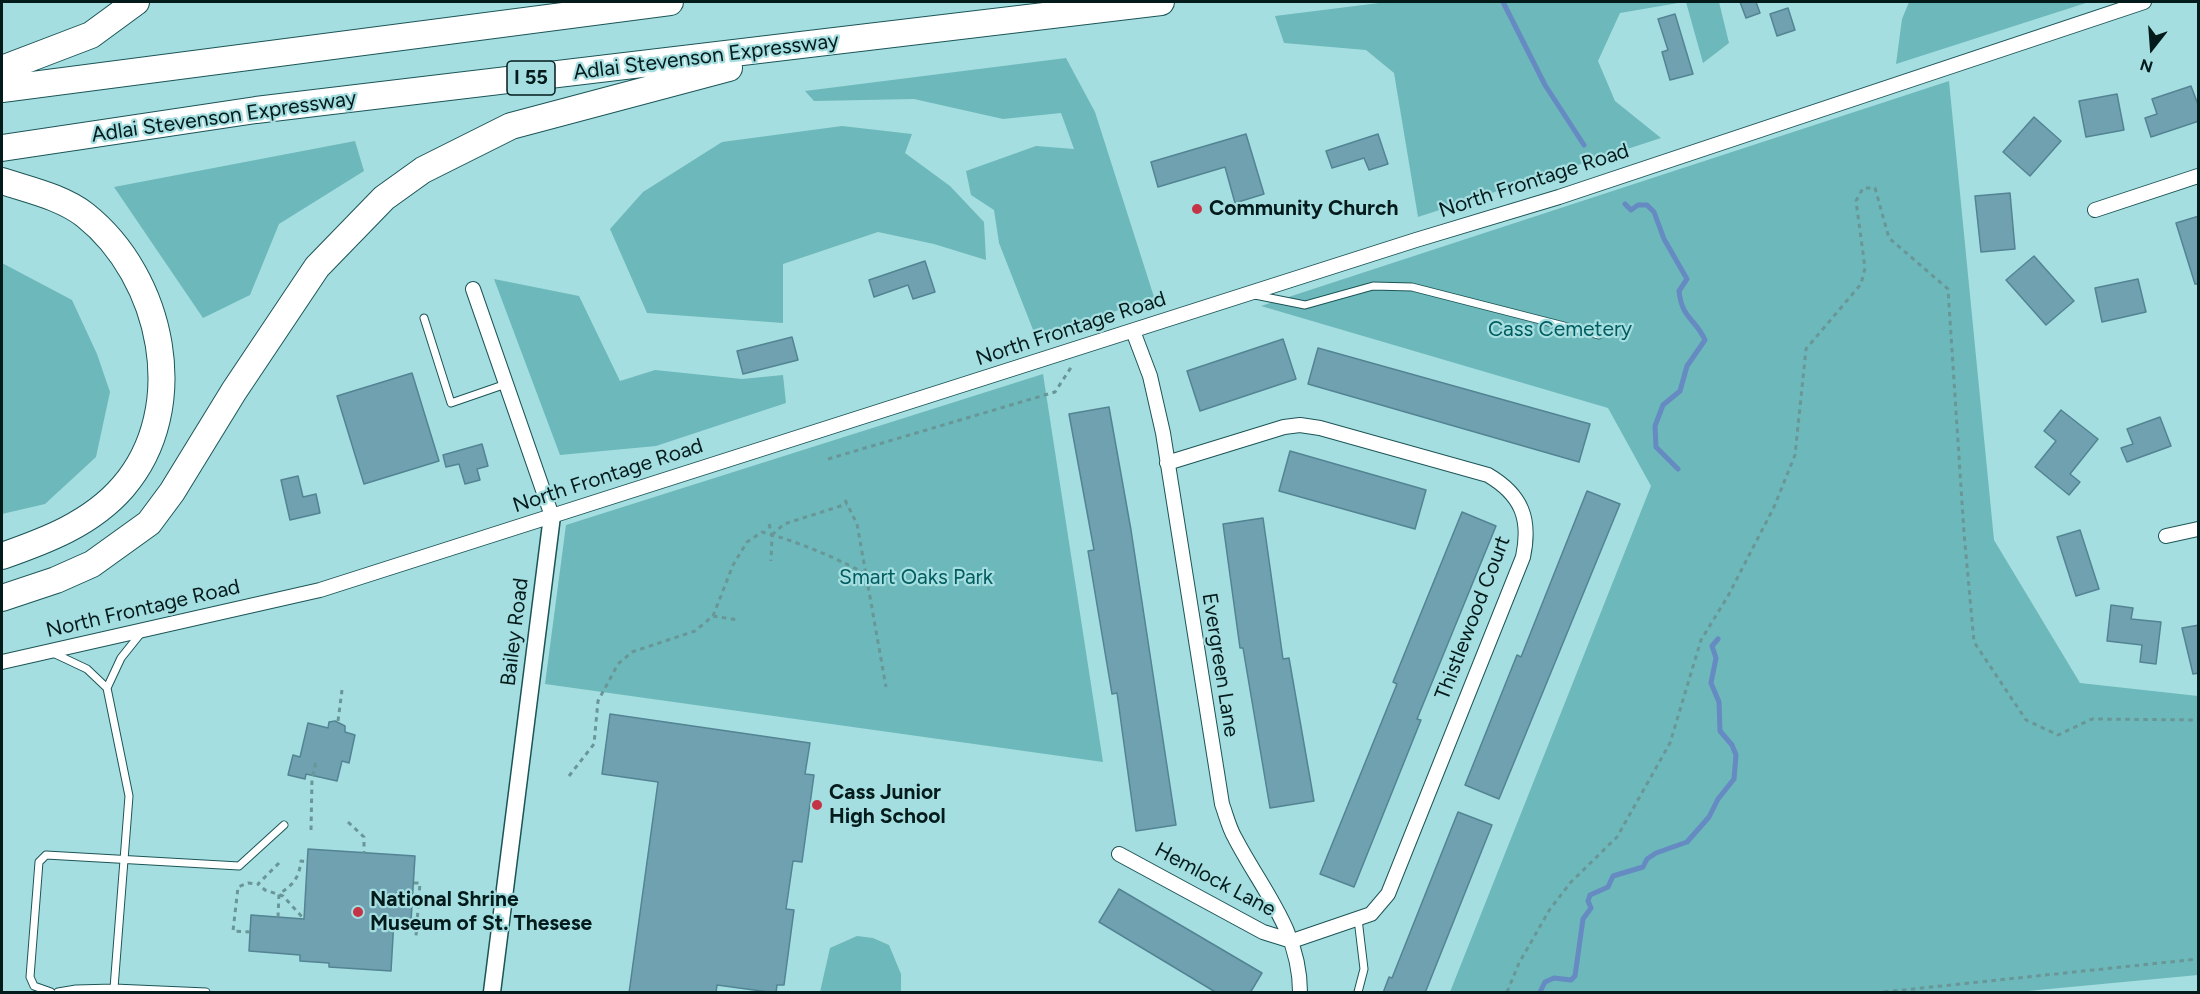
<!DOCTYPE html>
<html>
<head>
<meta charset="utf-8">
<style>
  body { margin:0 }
  #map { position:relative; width:2200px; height:994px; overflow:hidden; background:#a5dee0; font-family:Figtree,sans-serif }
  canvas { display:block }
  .frame { position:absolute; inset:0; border:3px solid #041b1c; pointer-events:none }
  .north { position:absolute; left:2122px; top:18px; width:60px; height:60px; -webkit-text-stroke:4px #a5dee0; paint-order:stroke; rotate:197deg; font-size:16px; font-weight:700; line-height:24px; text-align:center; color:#041b1c }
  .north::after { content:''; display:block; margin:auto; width:21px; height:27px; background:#041b1c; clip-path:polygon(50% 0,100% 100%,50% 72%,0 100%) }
</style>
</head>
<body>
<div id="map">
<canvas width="2200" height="994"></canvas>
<div class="frame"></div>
<div class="north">N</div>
</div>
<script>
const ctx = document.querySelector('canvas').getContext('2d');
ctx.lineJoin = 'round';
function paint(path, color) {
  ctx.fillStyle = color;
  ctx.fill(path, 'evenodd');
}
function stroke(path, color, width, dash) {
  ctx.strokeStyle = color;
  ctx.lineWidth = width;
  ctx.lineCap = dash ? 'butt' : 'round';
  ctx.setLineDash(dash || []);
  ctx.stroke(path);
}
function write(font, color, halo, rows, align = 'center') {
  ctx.font = font + ' Figtree,sans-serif';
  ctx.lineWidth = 4.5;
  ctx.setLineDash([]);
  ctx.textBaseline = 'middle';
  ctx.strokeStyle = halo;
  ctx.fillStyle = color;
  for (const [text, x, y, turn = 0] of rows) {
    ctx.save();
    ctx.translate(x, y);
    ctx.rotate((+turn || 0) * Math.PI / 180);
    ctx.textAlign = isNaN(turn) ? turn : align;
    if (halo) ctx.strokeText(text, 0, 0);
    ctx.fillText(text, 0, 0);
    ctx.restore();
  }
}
paint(new Path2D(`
  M1387 2H1684L1620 13 1598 61 1615 101 1661 138 1418 217 1394 73 1366 50 1284 43 1275 16Z
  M1686 2H1719L1729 43 1703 63Z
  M1909 2H2089L1896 64 1902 19Z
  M1066 58 1095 112 1154 297 1037 340 999 243 994 210 971 195 966 171 1036 146 1074 149 1061 113 1003 119 914 99 814 101 805 91Z
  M1949 81 1994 540 2080 683 2198 696V975L2017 992H1450L1651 486 1608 408 1261 306Z
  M842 126 912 134 905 153 950 186 984 222 986 260 934 244 878 232 783 264V323L647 313 610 229 643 192 722 142Z
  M355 141 364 171 279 224 250 295 203 318 114 187Z
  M2 263 72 300 97 354 110 392 96 457 45 504 2 514Z
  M494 279 579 296 620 381 655 370 742 379 783 375 786 403 656 446 560 455Z
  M1043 374 1103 762 545 684 566 525Z
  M857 936 873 938 889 945 901 974V992H820L830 948Z`), '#6db8bb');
stroke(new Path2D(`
  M1503 2 1545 85 1584 145
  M1625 204 1631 210 1638 205H1647L1654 212 1664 239 1687 279 1679 291C1682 319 1695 318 1705 340L1687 366 1680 391 1663 405 1655 426 1656 447 1678 469
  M1540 992 1545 982 1554 978 1571 980 1575 976 1583 919 1591 908 1588 901 1590 895 1608 887 1613 876 1643 867 1647 859 1656 853 1687 842 1709 817 1718 799 1734 779 1736 755 1732 745 1720 731 1719 702 1711 683 1716 658 1712 646 1718 639`), '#668ac2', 5);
const building = new Path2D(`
  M1740 2H1756L1760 13 1746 18Z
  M1788 8 1795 30 1777 36 1770 14Z
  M1675 14 1693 74 1670 80 1662 52 1668 50 1658 19Z
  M2191 86 2199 107V121L2151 137 2145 118 2157 114 2152 99Z
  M2117 94 2124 130 2086 137 2079 101Z
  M2034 117 2061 141 2030 176 2003 152Z
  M1246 134 1264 194 1235 203 1225 167 1158 187 1151 162Z
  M1378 134 1388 164 1369 170 1364 158 1332 168 1326 151Z
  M2010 193 2015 249 1981 252 1975 196Z
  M2199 216V284H2195L2176 223Z
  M2034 256 2074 301 2046 325 2006 280Z
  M925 261 935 292 913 299 908 285 874 297 869 280Z
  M2138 279 2146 312 2102 322 2095 288Z
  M792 337 798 360 743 374 737 351Z
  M1283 339 1296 379 1200 411 1187 371Z
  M1318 348 1590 424 1579 462 1308 384Z
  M412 373 439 461 364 484 337 396Z
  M1109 407 1131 530 1176 825 1136 831 1117 693 1112 694 1088 551 1094 550 1069 414Z
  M2061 410 2098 439 2070 474 2080 482 2069 495 2035 467 2056 441 2044 431Z
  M2160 417 2171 446 2127 462 2121 448 2133 444 2127 429Z
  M482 444 488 466 477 469 480 480 465 484 459 464 446 467 443 455Z
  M1290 451 1426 490 1415 529 1279 491Z
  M298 476 303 497 316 494 320 513 290 520 281 480Z
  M1587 491 1620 504 1499 799 1465 785 1517 655 1521 657Z
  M1462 512 1496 526 1417 719 1421 720 1354 887 1320 874 1397 684 1393 682Z
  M1263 518 1283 659 1289 658 1314 801 1270 808 1243 648H1240L1223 524Z
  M2080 530 2099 589 2076 596 2057 537Z
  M2111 605 2133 608 2131 619 2161 622 2156 664 2140 662 2142 645 2107 641Z
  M2199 625V673L2193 674 2182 628Z
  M610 714 810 743 805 774 814 775 802 862 793 861 786 909 794 910 784 985H777L776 993 717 985 716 993H629L658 782 602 774Z
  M335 721 345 726V732L355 735 349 763 342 761 337 781 306 774 305 779 288 775 293 755 300 757 308 723 328 728 329 722Z
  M1458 812 1492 825 1425 993H1383L1389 977 1392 978Z
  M308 849 415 856 411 921 394 920 391 971 329 967V963L300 961V955L249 951 251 915 304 919Z
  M1119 889 1262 973 1250 993H1217L1099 922Z`);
paint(building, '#6fa1b0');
stroke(building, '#538493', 1.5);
const service = new Path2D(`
  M1255 295 1305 305 1373 286 1412 287 1599 335
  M424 318 451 403 506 384
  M51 652 87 669 107 688 121 658 141 633
  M107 688 129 796 114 988 206 992
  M51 992 34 986 30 977 39 862 46 855 239 866 284 825
  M58 992 76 989 114 988
  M1358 992 1364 969 1358 919`);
const minor = new Path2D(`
  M2095 210 2198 176
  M473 289 552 516
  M1133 331 1150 376 1163 433 1222 804C1226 815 1229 828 1235 838 1262 890 1300 931 1300 992
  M2166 536 2198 529
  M2 662 320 590 1416 240 1559 197 2144 2
  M1119 854 1263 932 1292 941 1371 914 1388 894 1523 557C1531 519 1522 495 1488 475L1320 428 1300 425 1284 427 1167 463`);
const tertiary = new Path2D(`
  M492 992 552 516`);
const motorway = new Path2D(`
  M2 69 91 35 136 2
  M2 89 670 2
  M2 148 256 110 1161 2
  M2 181C29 190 62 197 85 215 163 277 191 408 123 487 91 524 45 541 2 556
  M2 598 56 580 92 564 149 523 172 492 234 391 317 267 384 198 423 170 511 126 729 68`);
stroke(service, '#1c5557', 9);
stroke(minor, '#1c5557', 16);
stroke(tertiary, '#1c5557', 19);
stroke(motorway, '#1c5557', 28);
stroke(new Path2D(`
  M828 459 1055 392 1072 366
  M845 500 857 524 886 687
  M769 524 772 535 771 561
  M772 535 784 524 847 504
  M713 616 738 620
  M338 721 342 690
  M569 776 594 744 598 701 618 664 632 652 695 631 713 616 733 565 747 542 762 532C799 542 832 556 866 574
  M348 822 364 837V853
  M311 830 312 779 316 762
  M279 863 258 884 265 890 283 896 304 919
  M414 883H420L416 936
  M278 917 279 894C293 885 299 878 301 861L307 862
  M250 932 233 931 238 887 248 883 258 884
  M1507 992 1519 963 1550 909 1571 882 1617 837 1670 743 1701 640 1728 596 1774 507 1795 455 1806 349 1861 284 1865 268 1856 201 1863 188H1875L1889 238 1948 289 1964 533 1974 642 2026 720 2058 735 2092 719 2198 720
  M1884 992 2198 959`), '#699697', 3, [4.5, 4.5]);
stroke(service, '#fff', 7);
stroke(minor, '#fff', 14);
stroke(tertiary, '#fff', 16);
stroke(motorway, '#fff', 26);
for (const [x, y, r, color] of [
  [1197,209,6,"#c43446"],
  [817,805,6,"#c43446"],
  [358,912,6,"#c43446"]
]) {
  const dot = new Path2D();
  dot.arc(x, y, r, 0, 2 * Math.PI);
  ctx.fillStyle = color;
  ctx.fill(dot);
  stroke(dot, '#a5dee0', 2);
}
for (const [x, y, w] of [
  [531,78,48]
]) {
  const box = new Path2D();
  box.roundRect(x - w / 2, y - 17, w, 34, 4.5);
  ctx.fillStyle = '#a5dee0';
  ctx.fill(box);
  stroke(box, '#041b1c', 1.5);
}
write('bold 20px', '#041b1c', null, [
  ["I 55",531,78]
]);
write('21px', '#041b1c', '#a5dee0', [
  ["Adlai Stevenson Expressway",706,57,-7],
  ["Adlai Stevenson Expressway",224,117,-8],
  ["North Frontage Road",1534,181,-18],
  ["North Frontage Road",1071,329,-18],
  ["North Frontage Road",608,476,-18],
  ["North Frontage Road",143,609,-13],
  ["Thistlewood Court",1473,618,-69],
  ["Bailey Road",515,632,-83],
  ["Evergreen Lane",1220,665,81],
  ["Hemlock Lane",1215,880,28]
]);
write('bold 21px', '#041b1c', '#a5dee0', [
  ["Community Church",1209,209],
  ["Cass Junior",829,793],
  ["High School",829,817],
  ["National Shrine",370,900],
  ["Museum of St. Thesese",370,924]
], 'left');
write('21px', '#005c5f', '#a5dee0', [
  ["Cass Cemetery",1560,330],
  ["Smart Oaks Park",916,578]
]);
</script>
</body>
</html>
